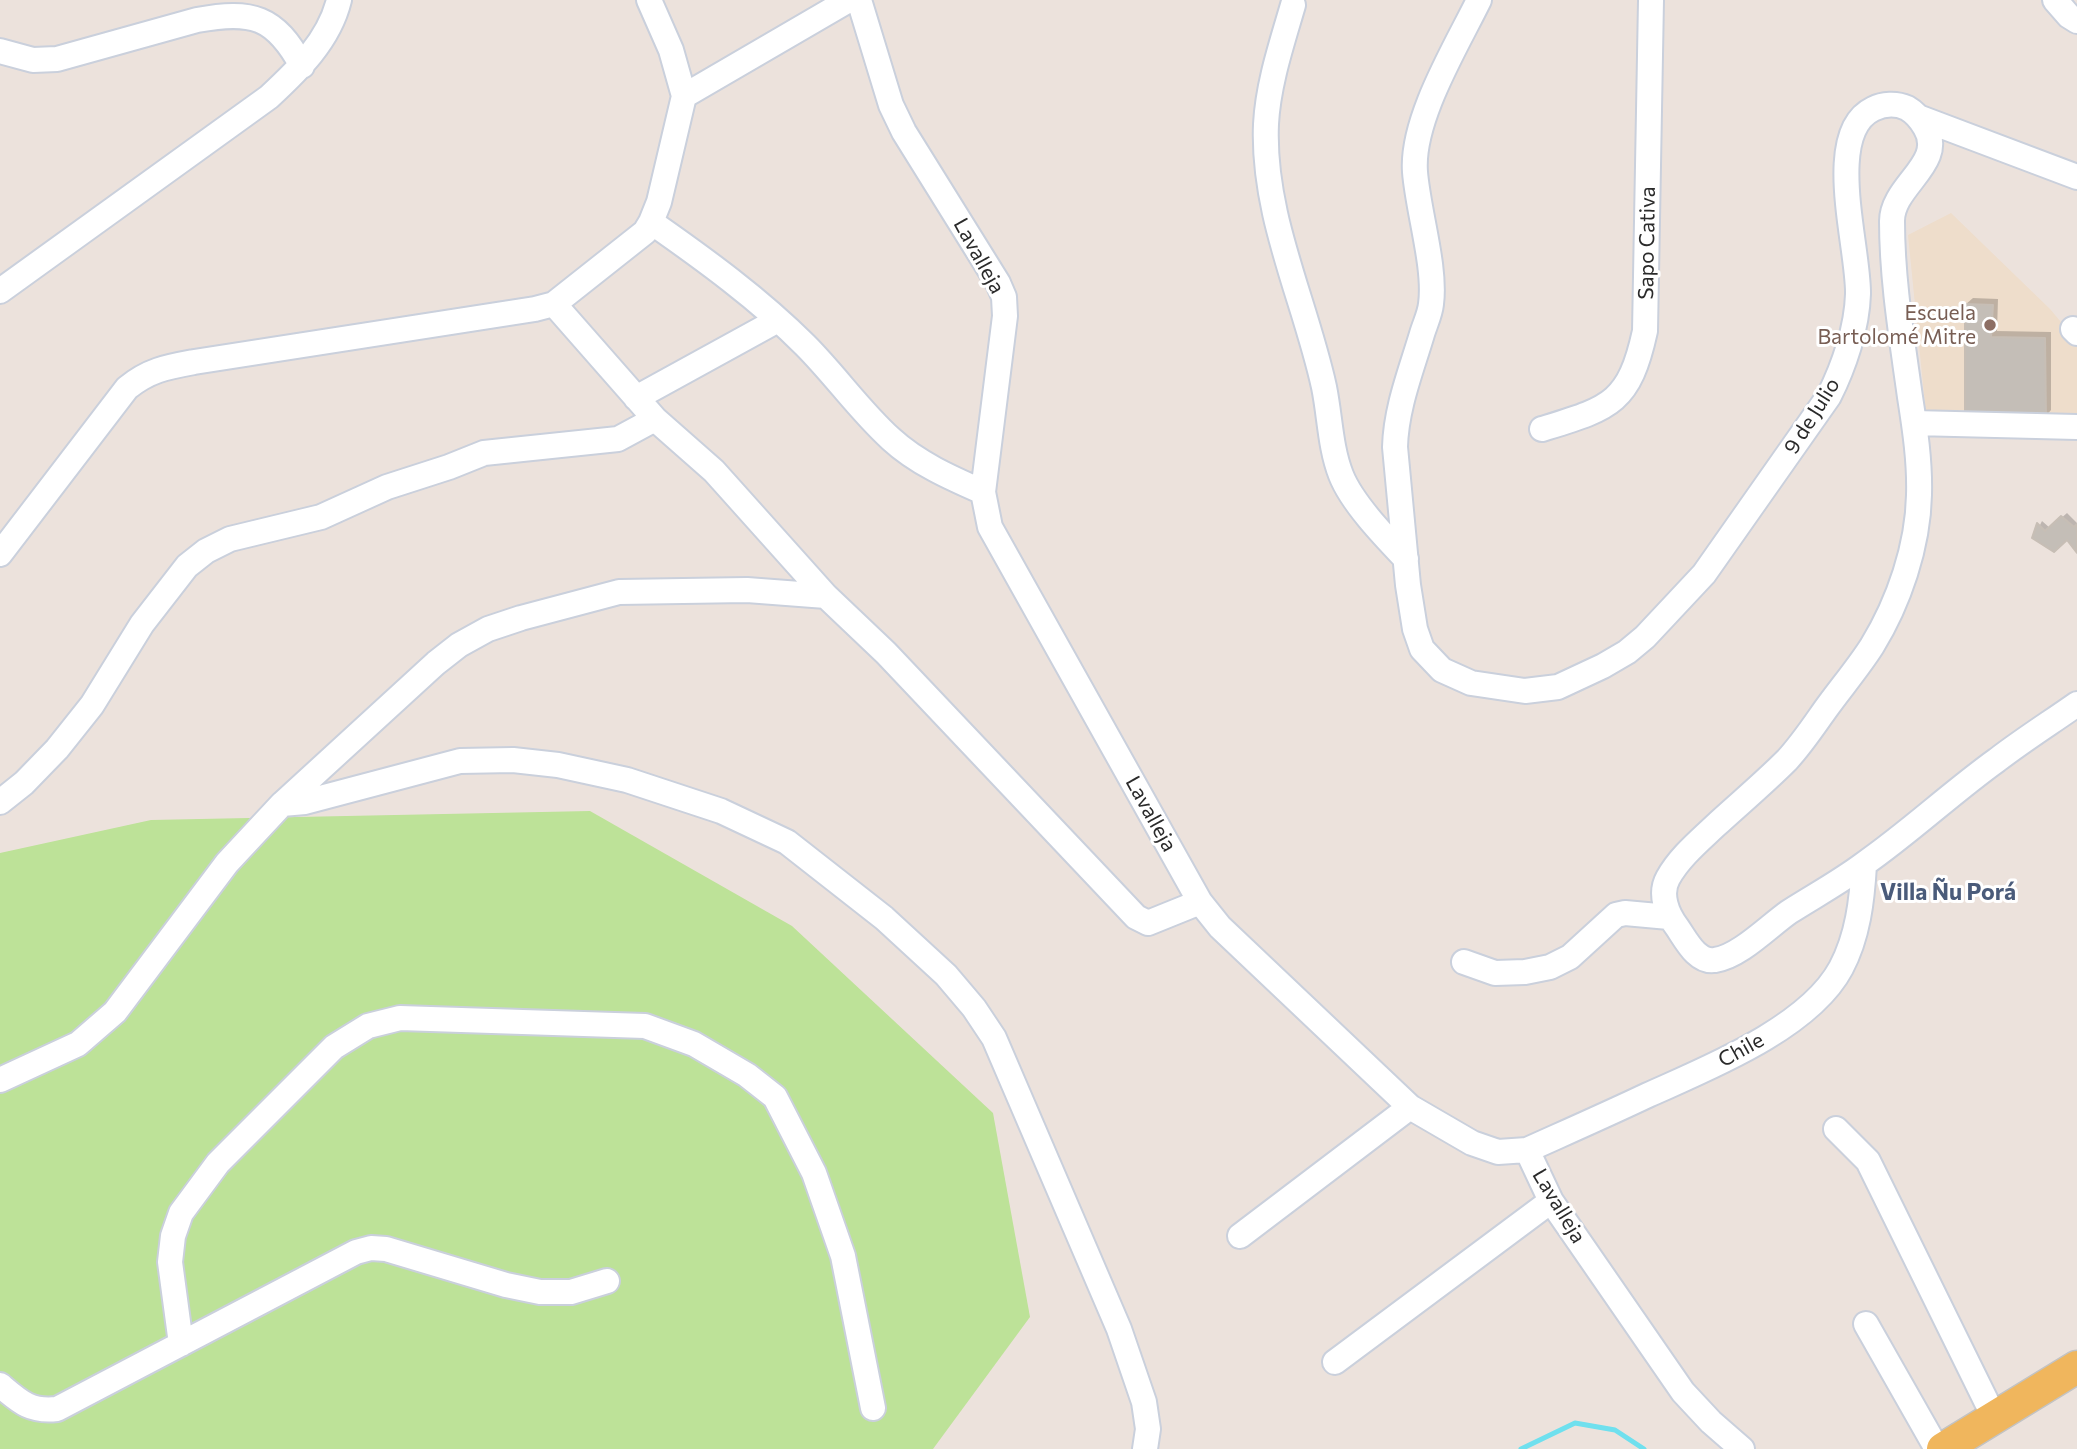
<!DOCTYPE html>
<html>
<head>
<meta charset="utf-8">
<style>
  body { margin:0 }
  canvas { display:block; background:#ece2dc }
</style>
</head>
<body>
<canvas width="2077" height="1449"></canvas>
<script>
const ctx = document.querySelector('canvas').getContext('2d');
ctx.lineJoin = 'round';
function paint(path, color) {
  ctx.fillStyle = color;
  ctx.fill(path, 'evenodd');
}
function stroke(path, color, width, dash) {
  ctx.strokeStyle = color;
  ctx.lineWidth = width;
  ctx.lineCap = dash ? 'butt' : 'round';
  ctx.setLineDash(dash || []);
  ctx.stroke(path);
}
function write(font, color, halo, rows, align = 'center') {
  ctx.font = font + ' Commissioner,sans-serif';
  ctx.lineWidth = 6;
  ctx.setLineDash([]);
  ctx.textBaseline = 'middle';
  ctx.strokeStyle = halo;
  ctx.fillStyle = color;
  for (const [text, x, y, turn = 0] of rows) {
    ctx.save();
    ctx.translate(x, y);
    ctx.rotate((+turn || 0) * Math.PI / 180);
    ctx.textAlign = isNaN(turn) ? turn : align;
    if (halo) ctx.strokeText(text, 0, 0);
    ctx.fillText(text, 0, 0);
    ctx.restore();
  }
}
paint(new Path2D(`
  M1951 213 2050 309 2077 341V420L1926 414 1908 235Z`), '#eeddcb');
paint(new Path2D(`
  M590 811 792 926 993 1113 1030 1317 933 1449H0V853L151 820Z`), '#bde298');
paint(new Path2D(`
  M1973 298 1998 299 1997 331 2051 332V410L2045 417 1966 304Z
  M2067 513 2077 523V550L2067 538 2034 537 2042 521 2050 528Z`), '#0003');
stroke(new Path2D(`
  M1521 1449 1575 1423 1615 1430 1644 1449`), '#6fe0ee', 5);
const building = new Path2D(`
  M1965 304 1993 305 1991 337 2045 338 2046 418 1965 415Z
  M2061 516 2074 527 2077 524V553L2067 540 2054 552 2032 538 2037 523 2045 531Z`);
paint(building, '#c4beb7');
stroke(building, '#c7beb5', 2);
const minor = new Path2D(`
  M649 0 671 50 684 96
  M859 0 891 105 904 132 998 283 1004 297 1005 316 983 492 990 527 1200 902 1220 927 1410 1107 1472 1143 1498 1152 1527 1150 1551 1201 1683 1392 1711 1422 1742 1449
  M1479 0C1456 47 1411 120 1415 172 1418 211 1436 267 1431 304 1430 314 1425 324 1422 334 1411 371 1396 408 1395 447L1408 585 1415 629 1422 649 1442 670 1471 683 1525 691 1558 687 1603 666 1627 652 1645 637 1704 574 1829 396C1844 366 1857 328 1858 294 1859 248 1823 133 1873 109 1883 104 1896 103 1907 108 1914 112 1921 120 1925 127 1947 163 1892 185 1892 221 1892 280 1902 339 1910 397 1915 429 1920 462 1919 495 1918 546 1899 602 1872 646 1858 668 1840 689 1825 710 1813 727 1801 745 1787 760 1764 783 1739 804 1715 826 1698 842 1679 858 1668 878 1659 894 1667 914 1677 927 1686 940 1697 963 1715 960 1739 957 1769 926 1789 912 1814 896 1840 882 1864 864 1910 832 1951 793 1997 760 2023 740 2050 723 2077 704
  M2055 0 2069 16 2077 21
  M1293 5C1282 43 1268 84 1266 124 1262 215 1305 300 1324 387 1330 416 1330 447 1341 475 1352 503 1385 537 1406 559
  M0 51 33 60 57 59 197 20C252 10 275 16 302 66
  M1918 117 2077 177
  M651 222 659 202 684 96 849 0
  M0 291 269 97C298 70 329 41 339 0
  M554 304 655 419 714 471 826 596 886 653 1136 917 1148 923 1200 902
  M2073 329 2077 333
  M636 398 778 320
  M1914 423 2077 427
  M1542 429C1610 408 1629 404 1645 331L1651 0
  M0 554 127 388C149 370 167 367 194 362L535 309 554 304 645 232 651 222C704 259 759 299 805 345 835 375 860 411 891 439 917 463 951 478 983 492
  M0 802 24 783 57 749 92 705 142 624 187 566 206 551 230 539 321 517 387 487 449 467 484 453 618 439 655 419
  M282 804 305 802 460 761 513 760 558 765 627 780 721 811 787 842 884 918 946 975 974 1008 994 1038 1119 1329 1144 1402 1148 1429 1145 1449
  M1464 962 1495 973 1525 972 1550 967 1570 957 1616 915 1625 913 1669 917
  M0 1080 78 1044 115 1012 227 863 282 804 436 663 459 645 488 629 521 618 619 592 747 590 826 596
  M1836 1129 1868 1161 1994 1417
  M1527 1150C1567 1132 1608 1114 1648 1095 1708 1068 1809 1028 1841 968 1858 936 1862 900 1864 865
  M1240 1236 1410 1107
  M1866 1324 1937 1449
  M181 1344 170 1262 173 1236 181 1213 218 1163 334 1047 368 1026 400 1018 645 1026 694 1044 747 1075 775 1097 814 1173 843 1256 873 1408
  M1335 1362 1551 1201
  M0 1385C20 1402 30 1412 57 1409L356 1252 371 1248 386 1249 506 1285 540 1292H571L607 1281`);
const major = new Path2D(`
  M1943 1449 2077 1367`);
stroke(minor, '#cad0dc', 28);
stroke(major, '#c3c3c3', 35);
stroke(minor, '#fff', 24);
stroke(major, '#f0b65d', 32);
for (const [x, y, r, color] of [
  [1990,325,7,"#8d6e63"]
]) {
  const dot = new Path2D();
  dot.arc(x, y, r, 0, 2 * Math.PI);
  ctx.fillStyle = color;
  ctx.fill(dot);
  stroke(dot, '#fff', 2.5);
}
write('21px', '#2a2a2a', '#fff', [
  ["Sapo Cativa",1647,243,-89],
  ["Lavalleja",979,256,61],
  ["9 de Julio",1812,416,-58],
  ["Lavalleja",1151,814,61],
  ["Chile",1741,1050,-29],
  ["Lavalleja",1559,1206,59]
]);
write('21px', '#785e54', '#fff', [
  ["Escuela",1976,313],
  ["Bartolomé Mitre",1976,337]
], 'right');
write('bold 23px', '#4a5b7a', '#fff', [
  ["Villa Ñu Porá",1948,892]
]);
</script>
</body>
</html>
